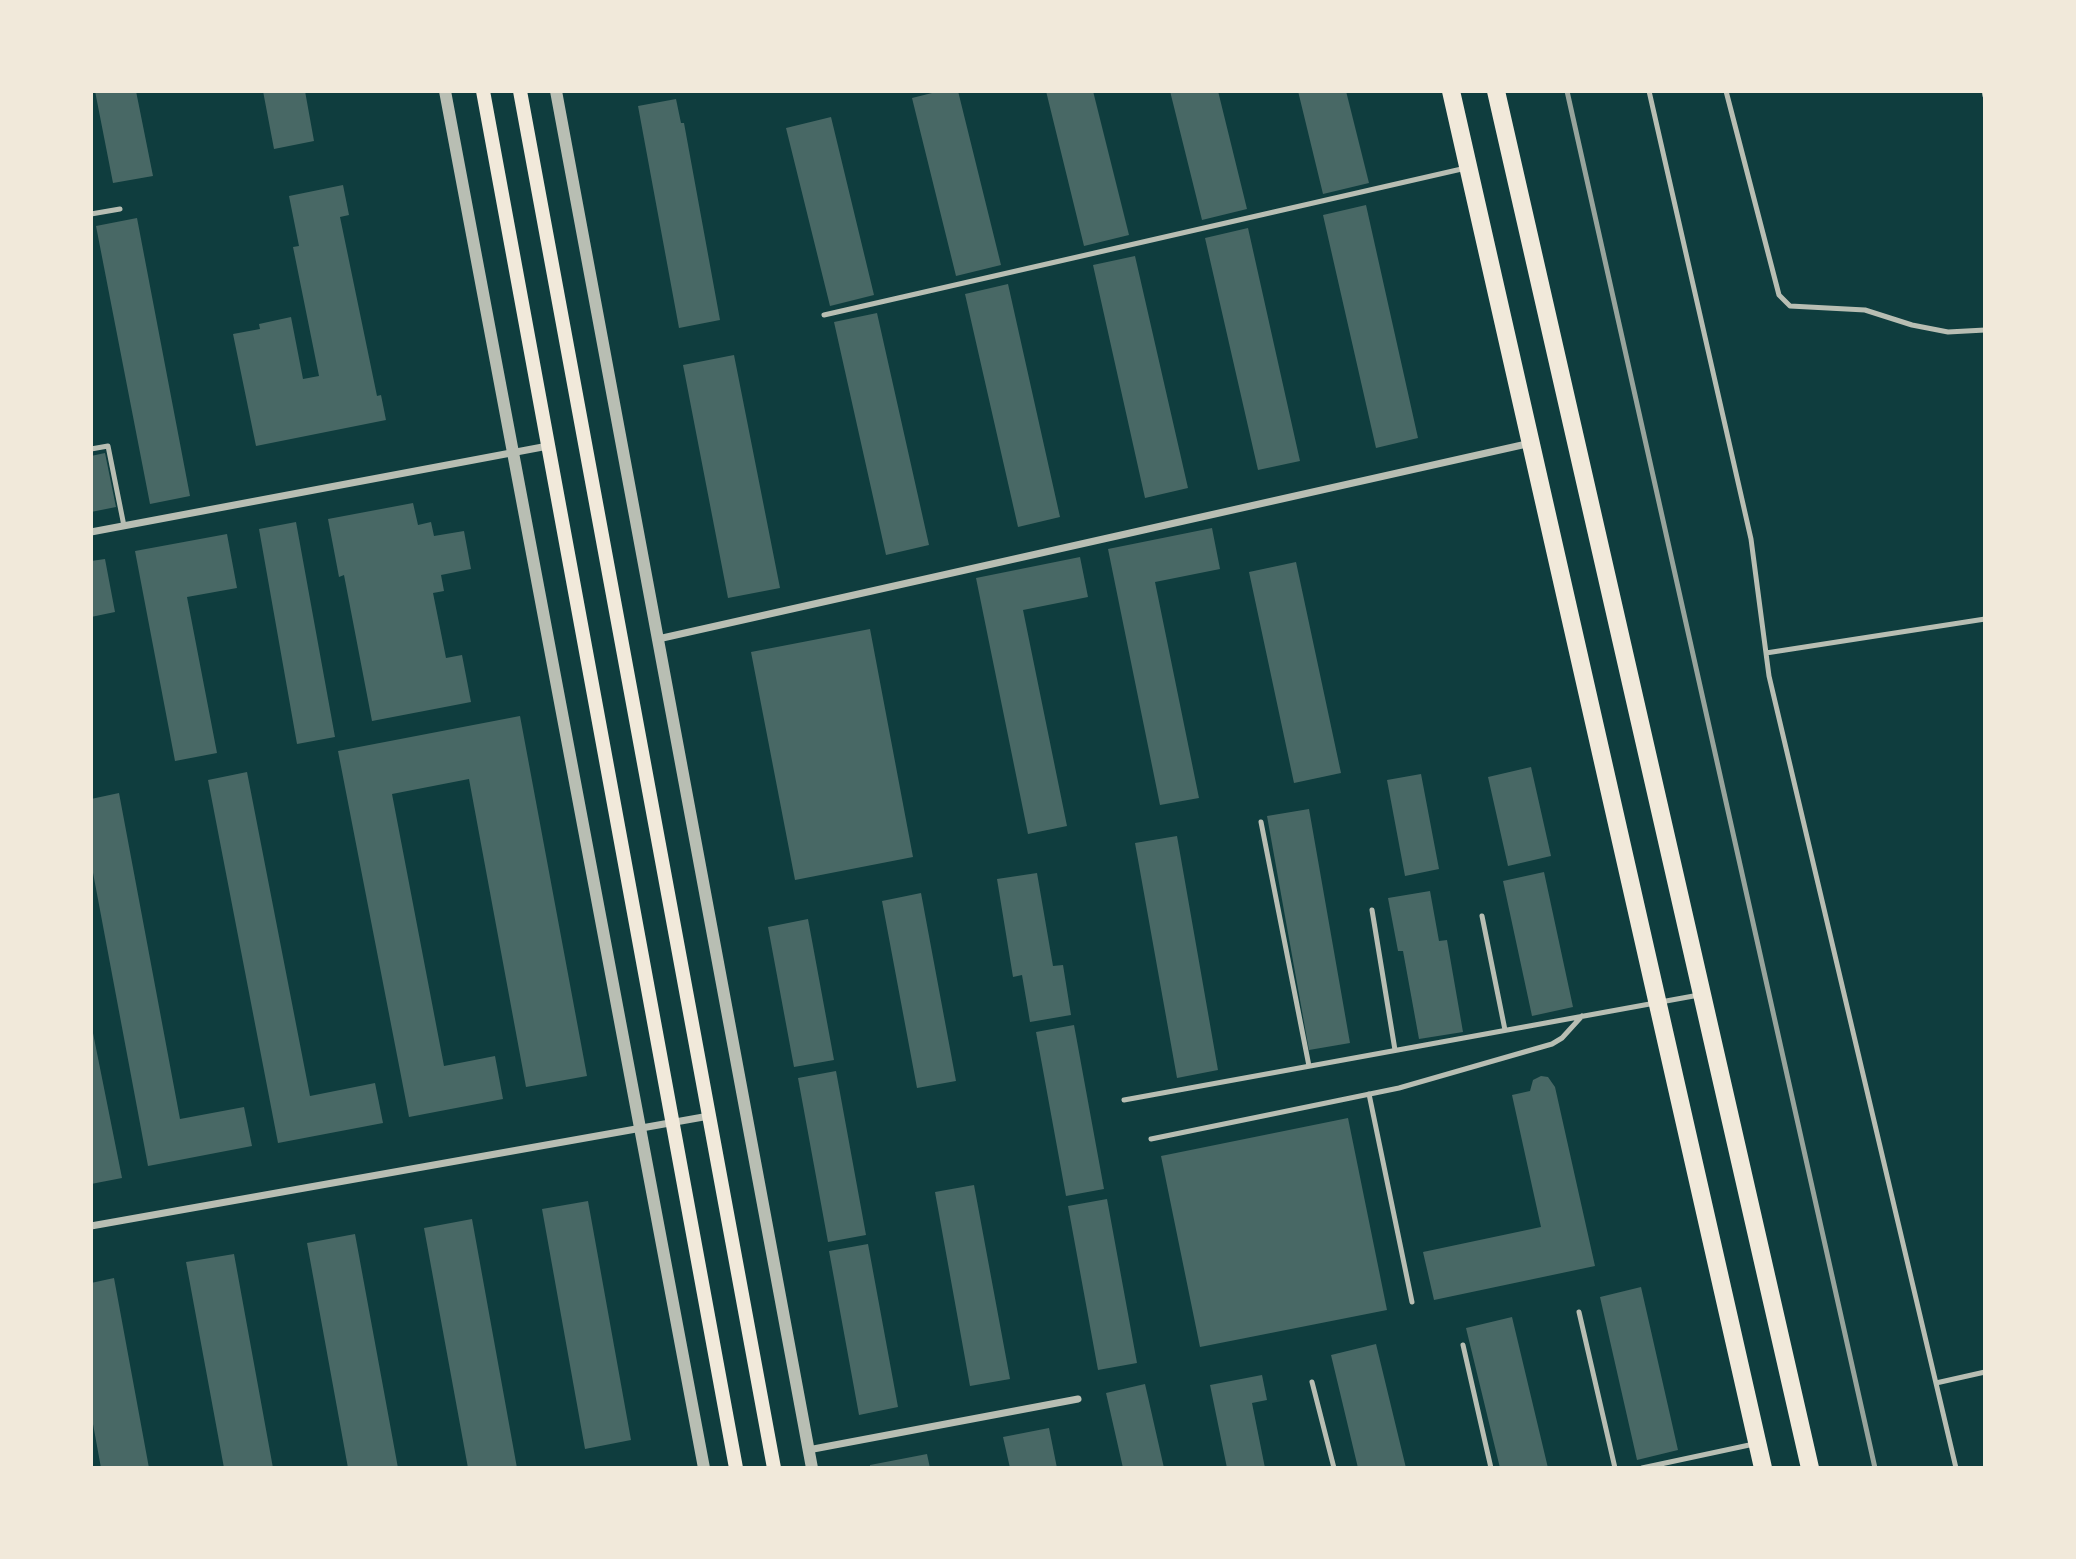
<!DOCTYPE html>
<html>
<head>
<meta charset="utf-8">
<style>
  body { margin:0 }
  #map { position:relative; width:2076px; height:1559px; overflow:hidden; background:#0f3d3e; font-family:"Source Sans 3",sans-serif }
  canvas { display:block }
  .frame { position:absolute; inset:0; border:93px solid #f1e9da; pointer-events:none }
</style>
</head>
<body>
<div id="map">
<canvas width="2076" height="1559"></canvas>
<div class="frame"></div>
</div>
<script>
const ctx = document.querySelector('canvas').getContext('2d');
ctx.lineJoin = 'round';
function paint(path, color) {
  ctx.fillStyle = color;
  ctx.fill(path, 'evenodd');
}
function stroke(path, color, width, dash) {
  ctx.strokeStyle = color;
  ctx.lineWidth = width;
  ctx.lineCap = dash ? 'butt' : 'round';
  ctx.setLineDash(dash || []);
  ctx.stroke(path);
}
paint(new Path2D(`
  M95 91H136L153 176 113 183Z
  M263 91H305L314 141 274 149Z
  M940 91H958L1001 265 956 276 912 98Z
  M1046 91H1093L1129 235 1084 246Z
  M1170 91H1218L1247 209 1202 220Z
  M1298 91H1346L1369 183 1323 194Z
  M676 99 681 123H684L720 320 679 328 638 106Z
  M831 117 874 295 830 306 786 128Z
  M343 185 349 215 340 217 377 396 381 395 386 420 256 446 233 334 260 329 259 324 291 317 303 379 319 376 293 247 299 246 289 196Z
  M1366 205 1418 438 1376 448 1323 215Z
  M137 218 190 496 150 504 96 226Z
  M1248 228 1300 461 1258 470 1205 238Z
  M1135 256 1188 488 1145 498 1093 265Z
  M1008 284 1060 517 1018 527 965 294Z
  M877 313 929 545 886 555 834 322Z
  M734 355 780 588 728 598 683 365Z
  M105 453 116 507 91 512V456Z
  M413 503 418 525 431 522 434 536 464 531 471 569 441 575 444 591 433 593 446 658 462 655 471 702 372 721 344 575 339 577 328 519Z
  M296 522 335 737 297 744 259 529Z
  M1212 528 1220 569 1155 582 1199 798 1160 805 1108 549Z
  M227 534 237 588 187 597 217 753 175 761 135 551Z
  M1080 557 1088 597 1023 610 1067 826 1028 834 976 578Z
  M105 559 115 612 91 617V561Z
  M1296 562 1341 773 1294 783 1249 572Z
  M870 629 913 857 795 880 751 652Z
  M520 716 587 1076 526 1087 469 779 392 794 444 1066 495 1056 503 1099 409 1117 338 751Z
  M1531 767 1551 856 1508 866 1488 777Z
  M247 772 310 1096 375 1083 383 1123 278 1143 208 780Z
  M1421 774 1439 869 1405 876 1387 780Z
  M119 793 180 1119 244 1107 252 1146 148 1166 91 862V799Z
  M1309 809 1350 1043 1309 1050 1267 816Z
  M1177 836 1218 1070 1177 1078 1135 843Z
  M1544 872 1573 1007 1532 1016 1503 881Z
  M1037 873 1053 966 1063 965 1071 1015 1030 1022 1022 975 1013 977 997 879Z
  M1430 891 1439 941 1447 940 1463 1032 1419 1039 1403 951H1398L1388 898Z
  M921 893 956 1081 917 1088 882 901Z
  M808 919 834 1060 794 1067 768 927Z
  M91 1023 122 1178 91 1184Z
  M1074 1025 1104 1189 1066 1196 1036 1032Z
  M836 1071 866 1235 828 1242 798 1078Z
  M1541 1076 1548 1077 1555 1087 1595 1266 1434 1300 1423 1252 1541 1227 1512 1095 1530 1091 1533 1080Z
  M1348 1118 1387 1310 1200 1347 1161 1156Z
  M974 1185 1010 1379 970 1386 935 1192Z
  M1107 1199 1137 1363 1098 1370 1068 1206Z
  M588 1201 631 1440 585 1449 542 1209Z
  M472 1219 517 1468H468L424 1228Z
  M355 1234 398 1468H348L307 1243Z
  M868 1244 898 1407 859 1415 829 1251Z
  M234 1254 273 1468H224L186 1262Z
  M114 1278 149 1468H101L91 1413V1283Z
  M1641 1287 1678 1450 1637 1460 1600 1297Z
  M1512 1317 1548 1468H1500L1466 1328Z
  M1376 1344 1406 1468H1358L1331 1355Z
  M1262 1375 1267 1400 1252 1403 1265 1468H1227L1210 1385Z
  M1145 1384 1164 1468H1123L1106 1393Z
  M1049 1428 1057 1468H1010L1003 1437Z
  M927 1454 930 1468H870V1465Z`), '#486865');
stroke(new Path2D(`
  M1649 91 1751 539 1769 676 1956 1468
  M1726 91 1779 295 1790 306 1865 310 1912 325 1948 332 1985 330
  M1984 91 1985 96
  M91 214 120 209
  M824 315 1466 168
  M91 449 108 446 124 526
  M1766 653 1985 619
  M1261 822 1309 1066
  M1372 910 1395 1050
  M1482 916 1505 1030
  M1369 1094 1412 1302
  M1124 1100 1699 995
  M1151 1139 1399 1088 1552 1044 1562 1038 1582 1016
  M1579 1312 1615 1468
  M1463 1345 1491 1468
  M1312 1382 1334 1468
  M1936 1383 1985 1372
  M1642 1468 1754 1444`), '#b8beb3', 5);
stroke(new Path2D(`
  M91 532 548 446
  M658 639 1531 443
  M91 1226 709 1116
  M808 1450 1078 1399`), '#b8beb3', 7);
stroke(new Path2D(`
  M445 91 704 1468
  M556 91 812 1468`), '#b8beb3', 12);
stroke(new Path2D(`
  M483 91 736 1468
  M520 91 774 1468`), '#f1e9da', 14);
stroke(new Path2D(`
  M1451 91 1763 1468
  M1496 91 1810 1468`), '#f1e9da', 18);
stroke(new Path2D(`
  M1567 91 1875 1468`), '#97a49c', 5);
</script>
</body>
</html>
